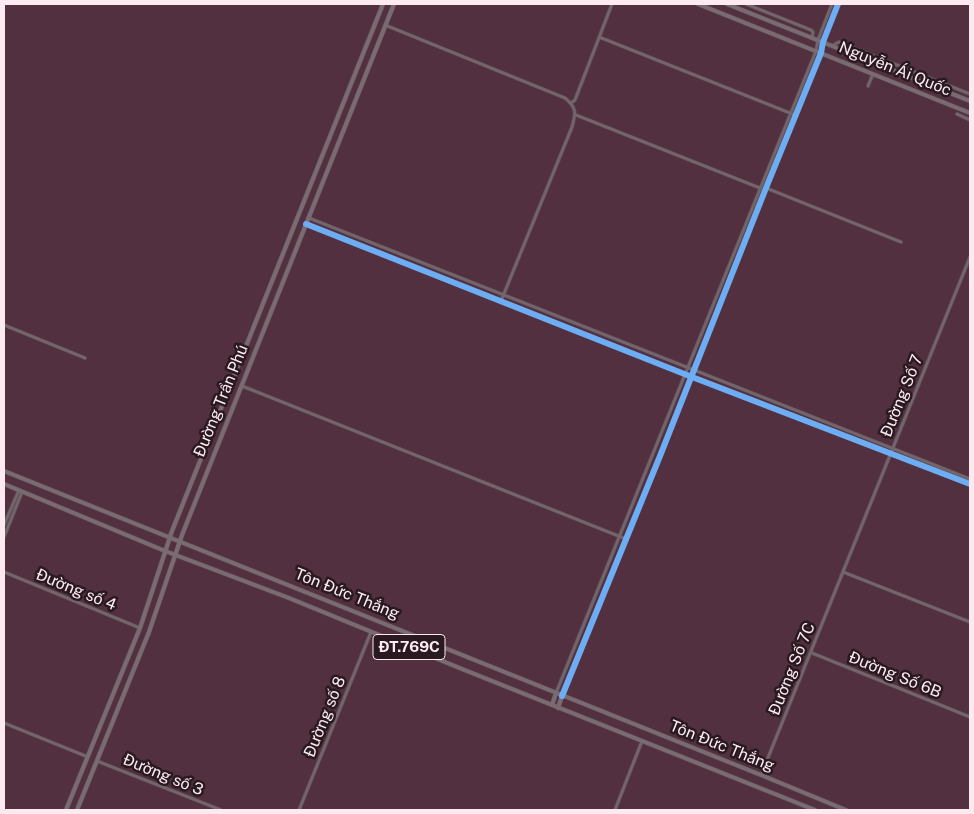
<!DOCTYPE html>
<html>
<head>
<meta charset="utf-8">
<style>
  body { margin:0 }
  #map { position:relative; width:974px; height:814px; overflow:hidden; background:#44333b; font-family:"Public Sans",sans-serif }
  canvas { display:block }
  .frame { position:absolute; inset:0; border:5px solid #ffeaf2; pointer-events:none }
</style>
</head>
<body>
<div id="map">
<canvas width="974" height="814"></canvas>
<div class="frame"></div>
</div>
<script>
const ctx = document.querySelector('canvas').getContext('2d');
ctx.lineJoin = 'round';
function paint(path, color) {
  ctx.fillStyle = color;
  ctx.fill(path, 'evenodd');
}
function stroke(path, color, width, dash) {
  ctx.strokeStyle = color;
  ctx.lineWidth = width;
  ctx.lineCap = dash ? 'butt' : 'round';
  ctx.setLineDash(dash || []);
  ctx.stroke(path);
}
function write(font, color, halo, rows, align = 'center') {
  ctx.font = font + ' "Public Sans",sans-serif';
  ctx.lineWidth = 5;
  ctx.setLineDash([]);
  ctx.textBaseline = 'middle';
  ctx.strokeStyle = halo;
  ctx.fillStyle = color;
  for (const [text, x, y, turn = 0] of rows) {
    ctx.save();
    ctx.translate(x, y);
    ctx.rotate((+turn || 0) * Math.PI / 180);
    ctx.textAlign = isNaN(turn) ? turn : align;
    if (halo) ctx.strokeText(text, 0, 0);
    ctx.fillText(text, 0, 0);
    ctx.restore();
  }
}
paint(new Path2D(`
  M4 4H970V810H4Z`), '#53303f');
const minor = new Path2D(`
  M746 4 811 30 813 32 812 38
  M385 25 565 98C577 108 576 113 572 127L501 301
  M599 37 795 115
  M834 46 835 44 839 42 970 94
  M868 86 873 74
  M571 103 575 100 612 4
  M957 114 970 120
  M576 115 760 188
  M766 188 901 242
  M309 218 970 479
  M306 224 692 377 970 484
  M4 325 85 358
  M242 386 626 539
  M4 525 19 490
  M4 537 22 492
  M4 572 140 628
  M843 572 970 622
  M812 653 970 717
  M556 693 816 51 818 40 832 4
  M562 696 660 456 766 188 821 53 823 42 838 4
  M4 723 88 757
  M97 761 221 810
  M761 775 970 257
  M299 810 371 632
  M615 810 642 741`);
const major = new Path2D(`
  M698 4 970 113
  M727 4 970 101
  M4 471 761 775 846 810
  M4 484 165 551 289 598 462 669 815 810
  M552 705 556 693
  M558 708 562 696
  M66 810 140 628 172 531 383 4
  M77 810 149 632 182 535 394 4`);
stroke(minor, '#615258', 4);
stroke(major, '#615258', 5);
stroke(minor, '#73656b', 2.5);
stroke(major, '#7a6a71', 4);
stroke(new Path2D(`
  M306 224 692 377 970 484
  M562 696 660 456 766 188 821 53 823 42 838 4`), '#6dadf4', 6);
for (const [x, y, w] of [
  [409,647,72]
]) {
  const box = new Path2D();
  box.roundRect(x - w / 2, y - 12.5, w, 25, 4);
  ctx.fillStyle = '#281a20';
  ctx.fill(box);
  stroke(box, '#ffeaf2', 1);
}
write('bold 15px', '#ffeaf2', null, [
  ["ĐT.769C",409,647]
]);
write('16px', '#ffeaf2', '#281a20', [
  ["Nguyễn Ái Quốc",895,69,22],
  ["Đường Số 7",902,396,-68],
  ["Đường Trần Phú",221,401,-68],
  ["Đường số 4",76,590,22],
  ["Tôn Đức Thắng",347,594,22],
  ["Đường Số 7C",792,669,-68],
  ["Đường Số 6B",895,675,22],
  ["Đường số 8",325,717,-68],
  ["Tôn Đức Thắng",722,746,22],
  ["Đường số 3",163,775,22]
]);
</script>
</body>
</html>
